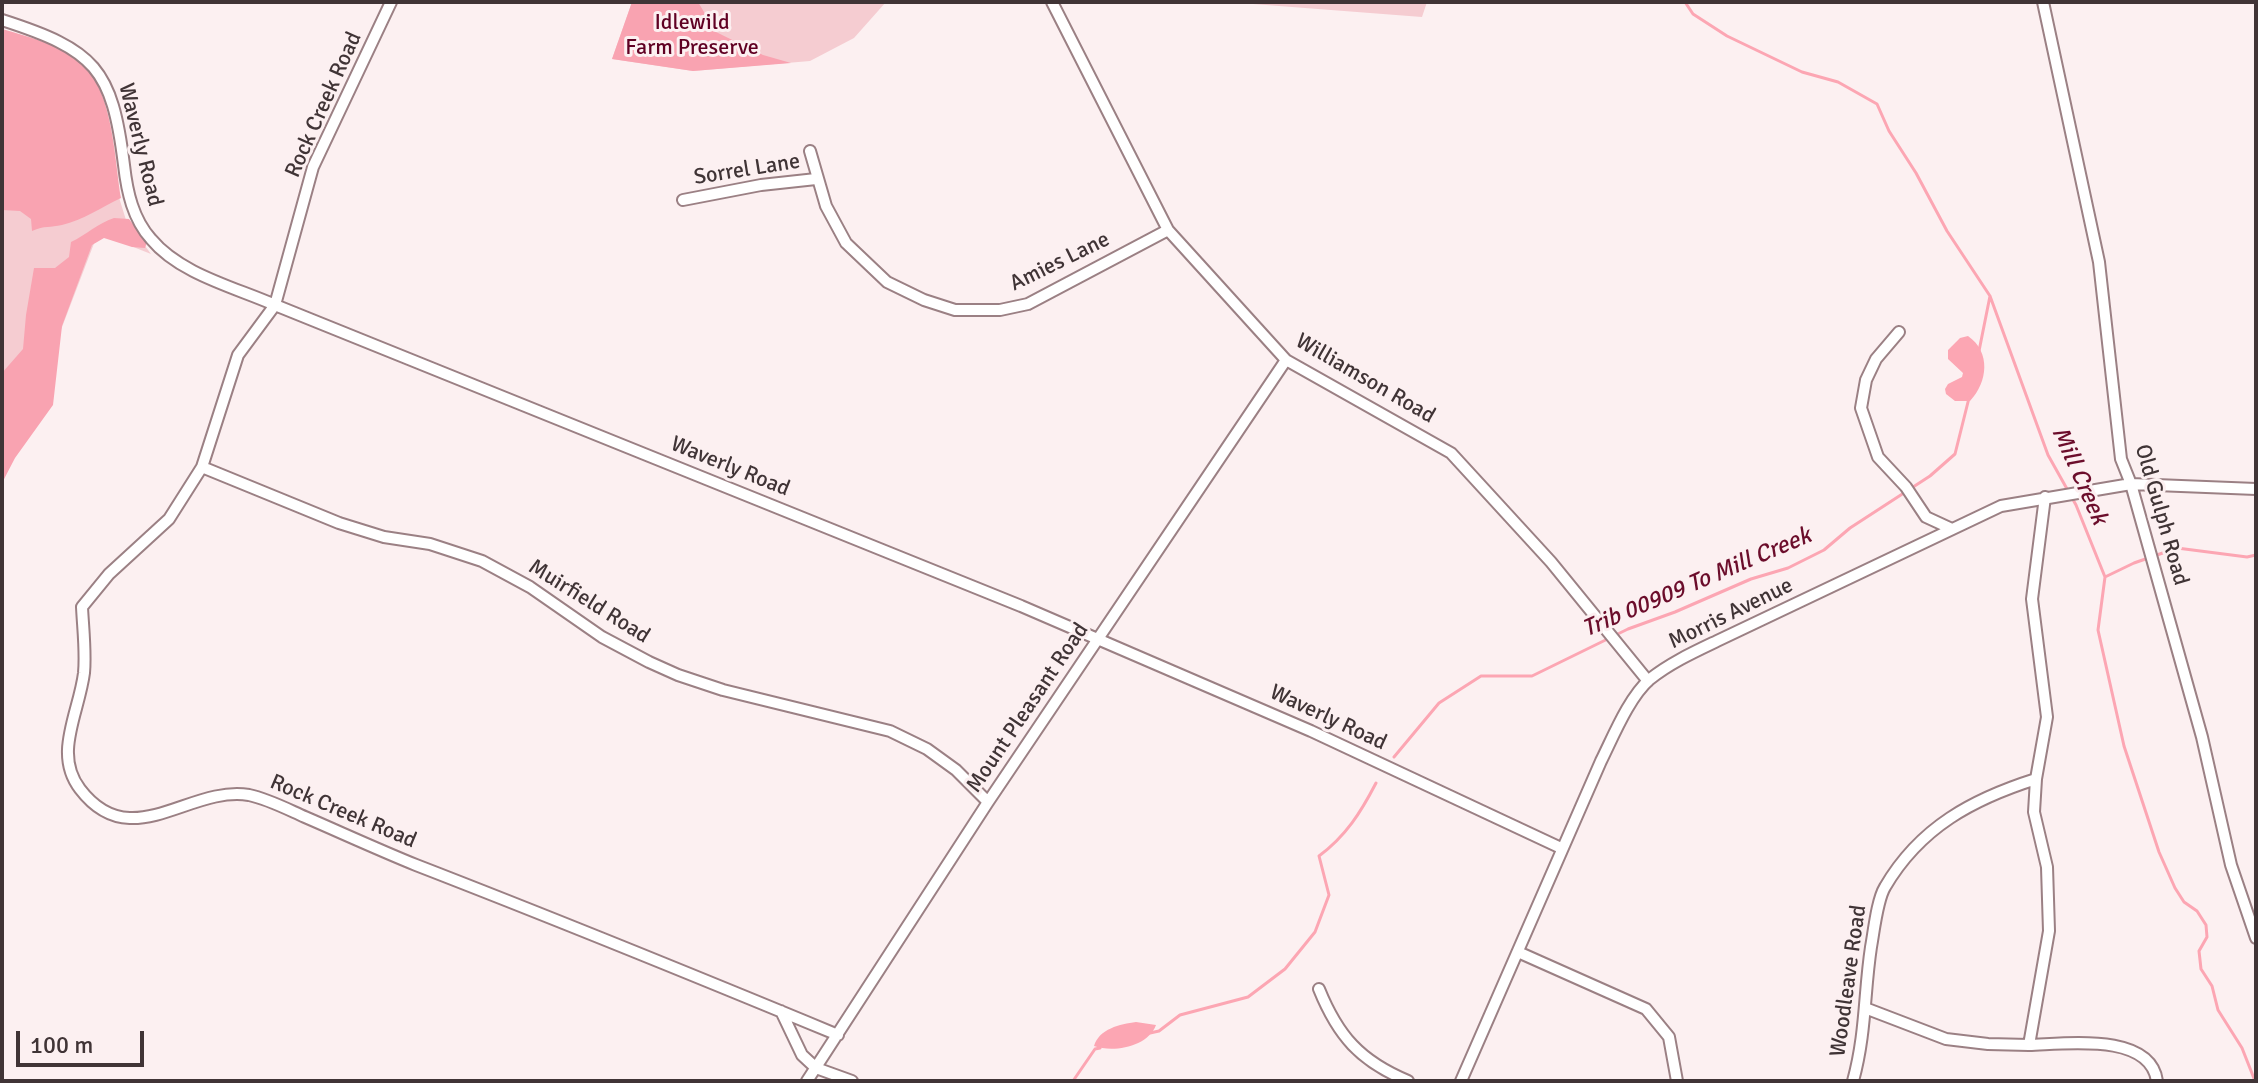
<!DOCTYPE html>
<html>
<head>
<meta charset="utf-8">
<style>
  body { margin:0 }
  #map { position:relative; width:2258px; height:1083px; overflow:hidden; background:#fcf0f1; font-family:Signika,sans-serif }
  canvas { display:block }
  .frame { position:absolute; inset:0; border:4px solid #403436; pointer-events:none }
  .scale { position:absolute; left:16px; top:1031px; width:128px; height:36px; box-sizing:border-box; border:4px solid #403436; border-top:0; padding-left:10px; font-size:24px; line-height:28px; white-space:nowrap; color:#403436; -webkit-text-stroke:6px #fcf0f1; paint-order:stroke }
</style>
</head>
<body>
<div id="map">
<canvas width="2258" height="1083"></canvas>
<div class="frame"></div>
<div class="scale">100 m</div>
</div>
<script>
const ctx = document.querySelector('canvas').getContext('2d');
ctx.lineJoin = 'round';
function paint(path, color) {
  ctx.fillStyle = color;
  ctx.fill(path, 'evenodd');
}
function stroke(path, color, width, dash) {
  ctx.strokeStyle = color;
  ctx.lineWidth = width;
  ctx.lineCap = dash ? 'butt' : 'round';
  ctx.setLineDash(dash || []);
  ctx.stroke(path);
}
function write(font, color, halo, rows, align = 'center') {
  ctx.font = font + ' Signika,sans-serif';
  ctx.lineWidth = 6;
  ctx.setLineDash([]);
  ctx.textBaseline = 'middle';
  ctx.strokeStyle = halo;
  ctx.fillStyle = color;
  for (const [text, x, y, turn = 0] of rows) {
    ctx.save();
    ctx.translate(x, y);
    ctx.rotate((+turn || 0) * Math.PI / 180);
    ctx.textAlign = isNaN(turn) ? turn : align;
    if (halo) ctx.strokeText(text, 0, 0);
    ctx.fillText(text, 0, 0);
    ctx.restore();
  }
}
paint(new Path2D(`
  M632 2H886L854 38 810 61 693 71 612 59Z
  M1227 2H1427L1422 17Z
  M2 31 117 191 126 220 151 254 98 233 2 484Z`), '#f5ccd1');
paint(new Path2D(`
  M632 2H698L716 32 763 55 791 63 693 71 612 59Z
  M2 29C26 36 50 42 72 55 113 79 114 155 121 198 102 207 83 220 62 225 50 228 45 225 32 231L31 219 20 211 2 210Z
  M114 218 129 219 147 242 145 248 132 247 104 238 92 245 62 326 53 405 15 458 2 483V373L23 349 26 315 34 268H55L69 257 71 242C86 235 98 223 114 218Z`), '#f9a3b1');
paint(new Path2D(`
  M1968 336C1991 352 1988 382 1970 401H1955L1946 394 1945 389 1948 384 1962 377 1963 373 1948 359V350L1960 338Z
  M1136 1022 1156 1025C1148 1047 1113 1053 1094 1046 1099 1029 1120 1024 1136 1022Z`), '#fca6b3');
stroke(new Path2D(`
  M1685 2 1693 14 1727 36 1802 72 1838 82 1877 104 1889 131 1916 173 1947 231 1990 296 2048 455 2076 505 2105 577 2098 630 2124 746 2159 852 2175 888 2184 902 2197 911 2206 925 2207 937 2199 951 2201 969 2212 986 2218 1010 2242 1048 2255 1081
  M1979 351 1990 296
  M2105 577 2134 563 2177 548 2247 557 2256 555
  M1394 757 1439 703 1481 676H1532L1628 629 1675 612 1751 579 1788 568 1824 550 1850 528 1930 476 1955 454 1969 398
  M1150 1033 1159 1031 1180 1015 1248 997 1285 969 1315 932 1329 895 1319 856C1346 836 1361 812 1376 783
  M1073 1081 1095 1049 1100 1048`), '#fca6b3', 3);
const minor = new Path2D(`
  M391 2 313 167 275 305 238 355 202 467 169 519 109 574 82 607C83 628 86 652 84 673 79 713 53 754 80 789 131 856 189 785 249 795 268 799 287 809 305 817 342 833 379 850 416 865 558 920 698 977 838 1035
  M1052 2 1168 230 1286 360 1451 453 1551 562 1648 681
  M2043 2 2099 262 2121 459 2131 484 2202 737 2231 865 2256 938
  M2 20C95 50 112 68 124 165 127 192 133 219 151 239 180 274 234 287 275 305L1021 606 1311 731 1561 848
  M810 151 826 206 846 243 887 282 924 300 955 310H1000L1028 304 1168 230
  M683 200 761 185 816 179
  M1899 332 1876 359 1866 380 1861 408 1878 457 1906 487 1926 517 1952 529
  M202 467 339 523 384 537 430 544 482 561 530 587 602 637 649 662 678 675 723 690 890 731 927 749 956 770 988 802
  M2045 497 2032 599 2047 717 2036 779 2034 812 2047 867 2049 931 2029 1045C2065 1044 2150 1032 2157 1081
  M1518 952 1646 1009 1669 1037 1677 1081
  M1319 989C1338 1036 1360 1061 1408 1081
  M1865 1008 1946 1039 1988 1044 2029 1045
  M781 1011 802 1055 816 1068 852 1081
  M807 1081 988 802 1286 360
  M1461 1081 1601 761C1613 737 1629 697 1650 679 1670 663 1694 652 1717 641L2001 506 2131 484 2256 489
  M1853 1081C1866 1034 1864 993 1871 947 1874 931 1877 900 1885 887 1920 827 1973 799 2036 779`);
stroke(minor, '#9b8084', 14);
stroke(minor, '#fff', 10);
write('22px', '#600023', '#fcf0f1', [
  ["Idlewild",692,23],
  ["Farm Preserve",692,48]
]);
write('22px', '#403436', '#fcf0f1', [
  ["Rock Creek Road",324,105,-66],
  ["Waverly Road",140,145,76],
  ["Sorrel Lane",747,170,-9],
  ["Amies Lane",1060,262,-26],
  ["Williamson Road",1365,379,30],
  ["Waverly Road",730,467,22],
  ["Old Gulph Road",2161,515,74],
  ["Muirfield Road",589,602,32],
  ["Morris Avenue",1731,614,-26],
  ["Mount Pleasant Road",1028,708,-56],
  ["Waverly Road",1328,718,25],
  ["Rock Creek Road",343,812,23],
  ["Woodleave Road",1849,981,-82]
]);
write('italic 24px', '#6b0d2b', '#fcf0f1', [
  ["Mill Creek",2079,476,66],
  ["Trib 00909 To Mill Creek",1697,583,-23]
]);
</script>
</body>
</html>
